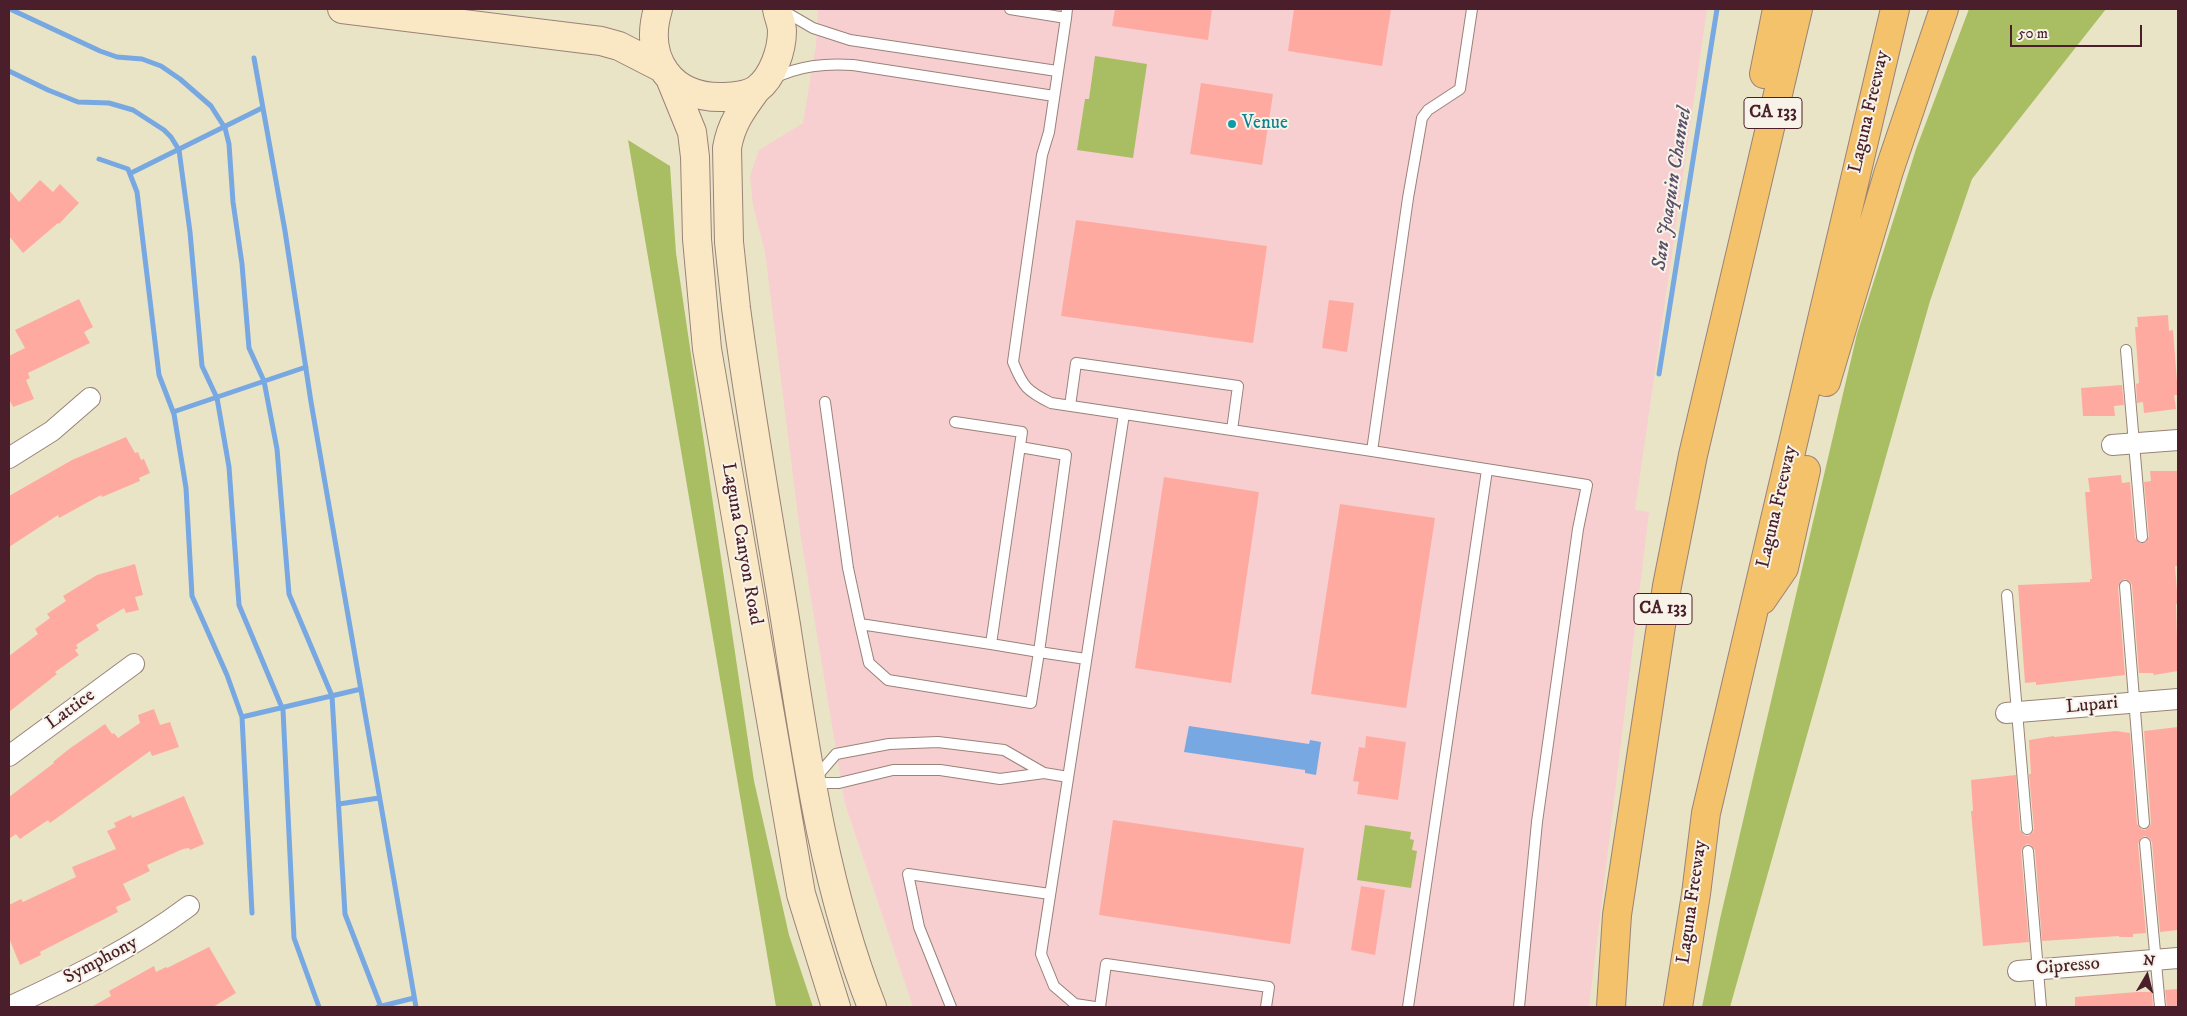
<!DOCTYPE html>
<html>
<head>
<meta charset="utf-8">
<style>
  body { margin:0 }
  #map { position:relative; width:2187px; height:1016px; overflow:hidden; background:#eae4c6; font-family:"IM FELL DW Pica",serif }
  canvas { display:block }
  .frame { position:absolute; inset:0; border:10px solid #4a1f2b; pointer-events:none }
  .north { position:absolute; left:2122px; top:951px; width:50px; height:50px; -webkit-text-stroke:4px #f7f3e8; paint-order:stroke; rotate:8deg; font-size:14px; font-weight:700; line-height:20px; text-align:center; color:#4a1f2b }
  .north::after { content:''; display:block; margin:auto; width:18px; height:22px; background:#4a1f2b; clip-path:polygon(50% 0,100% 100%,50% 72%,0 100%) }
  .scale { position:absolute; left:2010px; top:25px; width:132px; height:22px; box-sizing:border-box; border:2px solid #4a1f2b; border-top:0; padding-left:6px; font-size:15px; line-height:18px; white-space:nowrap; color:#4a1f2b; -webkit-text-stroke:4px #f7f3e8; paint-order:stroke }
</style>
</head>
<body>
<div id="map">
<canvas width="2187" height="1016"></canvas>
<div class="frame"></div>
<div class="north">N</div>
<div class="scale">50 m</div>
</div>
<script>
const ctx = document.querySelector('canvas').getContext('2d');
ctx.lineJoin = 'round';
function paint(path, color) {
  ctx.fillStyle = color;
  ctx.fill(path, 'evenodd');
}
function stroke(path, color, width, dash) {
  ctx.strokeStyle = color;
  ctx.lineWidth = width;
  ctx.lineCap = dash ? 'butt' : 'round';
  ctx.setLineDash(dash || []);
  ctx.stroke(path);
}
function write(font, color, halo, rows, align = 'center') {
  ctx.font = font + ' "IM FELL DW Pica",serif';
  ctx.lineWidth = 4;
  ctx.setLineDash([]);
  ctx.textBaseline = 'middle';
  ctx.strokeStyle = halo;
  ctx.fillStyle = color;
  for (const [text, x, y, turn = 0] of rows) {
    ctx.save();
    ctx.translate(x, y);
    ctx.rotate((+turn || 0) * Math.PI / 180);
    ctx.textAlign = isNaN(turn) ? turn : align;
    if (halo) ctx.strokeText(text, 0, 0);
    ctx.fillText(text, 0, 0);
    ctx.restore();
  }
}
paint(new Path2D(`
  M818 9H1707L1635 510 1649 512 1589 1007H913L845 804 800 532 765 252 753 205 750 176 759 150 803 123 816 45Z`), '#f7cfd1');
paint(new Path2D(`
  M1969 9H2106L1972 179 1930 301 1730 1007H1702L1720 919 1857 334 1916 149Z
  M1095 56 1147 64 1133 158 1077 150 1085 99H1089Z
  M628 140 670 166 676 253 754 781 789 935 813 1007H776Z
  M1365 825 1411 832 1410 839 1414 840 1412 850 1417 851 1411 888 1357 880Z`), '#a9be62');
paint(new Path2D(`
  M1189 726 1309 744 1310 740 1321 742 1316 775 1305 773V770L1184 752Z`), '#78a8e2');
stroke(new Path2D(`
  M10 9 100 51 117 57 142 59 161 66 180 79 211 106 225 128 229 144 233 202 242 264 249 348 264 381 277 449 289 594 332 696 345 914 381 1007
  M254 58 285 231 311 402 416 1007
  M9 71 48 90 78 102 109 103 133 110 164 130 171 137 179 150 190 232 202 366 217 398 229 467 239 605 283 710 294 938 319 1007
  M99 159 128 169 137 192 159 375 174 414 186 488 192 596 227 675 242 717 252 913
  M131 173 262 108
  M1659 374 1717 9
  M173 412 306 367
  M242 717 361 689
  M339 804 379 798
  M378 1007 414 998`), '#78a8e2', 5);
paint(new Path2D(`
  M1115 9H1212L1208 40 1112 26Z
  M1294 9H1391L1382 66 1288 51Z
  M1201 83 1273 94 1262 165 1190 154Z
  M40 180 53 192 60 184 79 203 59 224 58 223 23 253 9 236V190L19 202Z
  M1076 220 1267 246 1253 343 1061 316Z
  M79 299 93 327 84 332 90 343 28 373 30 378 26 380 34 399 13 407 9 399V356L25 348 15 330Z
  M1329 300 1354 303 1347 352 1322 348Z
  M2168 315 2169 331 2173 330 2178 395H2174L2176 409 2144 413 2143 402 2137 403 2136 384 2139 383 2135 327H2138L2137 317Z
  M2122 385 2124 405 2114 406 2115 416H2083L2081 388Z
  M126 437 135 453 138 452 141 460 144 459 150 473 139 478 140 481 102 497 101 495 59 518 58 515 9 547V496L72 460Z
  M2150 471H2178V566H2175L2178 604H2176L2178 671 2154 675 2153 673H2139L2132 585 2130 582 2125 579 2121 581 2118 587 2125 675 2036 685V682L2025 683 2018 585 2090 582V579H2092L2085 492H2090L2088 478 2121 475 2122 483 2130 482 2135 538 2140 543 2146 542 2149 536 2144 482 2151 481Z
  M1164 477 1259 492 1231 683 1135 668Z
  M1340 504 1435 518 1406 708 1311 694Z
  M135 564 143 595 135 597 139 610 126 613 124 608 96 625 99 630 76 645 78 648 75 650 79 655 55 672 57 674 9 712V656L38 634 35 629 50 618 47 614 66 601 63 596 97 575Z
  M154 709 160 725 170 722 179 747 152 756 150 751 50 823 48 820 20 839 16 834 9 839V797L54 763 53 762 69 749 105 724 112 734 114 733 118 738 140 723 138 715Z
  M2178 727V930L2160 932 2152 842 2150 839 2145 836 2141 838 2138 844 2146 933 2133 934V937H2119V936L2042 941 2035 850 2031 845 2027 844 2022 848 2021 852 2029 942 1983 946 1971 811H1973L1971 780 2016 775 2020 830 2024 835 2028 836 2033 832 2034 828 2029 774H2031L2029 740 2054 736V737L2116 731 2130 733 2137 824 2141 829 2145 830 2150 826 2151 822 2144 731Z
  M1366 736 1406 742 1398 800 1357 794 1359 782 1353 781 1359 747 1365 748Z
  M184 796 204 844 190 850 189 848 183 849 147 865 150 871 123 884 131 900 116 907 118 912 40 952 41 955 20 965 9 938V905L21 899 23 902 76 877 72 867 116 849 107 831 116 827 114 823 131 815 132 818Z
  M1113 820 1304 848 1290 944 1099 915Z
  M1361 886 1385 890 1375 955 1351 950Z
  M209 947 236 993 213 1007H91L111 996 109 991 154 966 156 972 166 967 167 968Z
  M2178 989V1007H2167L2165 990Z
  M2137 992H2152L2153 1007H2075V997Z`), '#ffaaa1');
const service = new Path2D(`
  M1010 9 1066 18 1067 9
  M782 10 813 28 850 40 1057 71
  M1066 18 1049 132 1042 155 1013 362C1023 387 1027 391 1051 403L1372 451 1408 198 1422 118 1428 110 1460 89 1472 9
  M774 78C800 66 824 63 853 65L1054 96
  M2126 350 2142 537
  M825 402 848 568 860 624
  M1070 406 1076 363 1238 386 1232 430
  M955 422 1022 432 991 644 860 624 869 663 888 680 1031 703 1039 652 991 644
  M1020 447 1066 455 1039 652 1086 659
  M1372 451 1587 485 1578 529 1537 822 1519 1007
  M2125 586 2144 823
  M2007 595 2027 829
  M938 742 1004 750 1044 773 1000 779 940 770H893L839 783H811L836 754 889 744Z
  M1044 773 1068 777
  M2145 843 2160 1007
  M2028 851 2041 1007
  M951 1007 919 927 908 874 1050 894
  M1095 1007 1075 1004 1054 986 1041 954 1124 414
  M1100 1007 1106 964 1269 987 1266 1007
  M1408 1007 1487 470`);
const minor = new Path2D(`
  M2112 445 2178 440
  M9 458 52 431 90 398
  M2006 713 2178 699
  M9 756 134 664
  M2018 971 2178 958
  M9 1007C72 978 133 948 189 906`);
const secondary = new Path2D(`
  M342 9 601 41 619 46 660 67
  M658 9C643 59 671 99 724 97 734 97 749 95 757 89 773 77 782 50 782 31 782 24 778 16 777 9
  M670 78 692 132 695 157 697 239 707 349 801 894 836 1007
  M756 90C742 109 731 124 727 148L729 242 736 308C750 414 769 520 786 625 806 754 824 885 872 1007`);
const motorway = new Path2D(`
  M1764 74 1777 9
  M1826 382 1889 171 1944 9
  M1762 600 1784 568 1806 470
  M1611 1007 1617 915 1667 586 1693 455 1798 9
  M1678 1007 1696 894 1706 813 1895 9`);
stroke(service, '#9a8278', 12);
stroke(minor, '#9a8278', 22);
stroke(secondary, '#9a8278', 30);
stroke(motorway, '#9a8278', 30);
stroke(service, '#fff', 10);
stroke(minor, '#fff', 20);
stroke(secondary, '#fae7c3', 28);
stroke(motorway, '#f3c26a', 28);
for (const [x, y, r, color] of [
  [1232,124,5,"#0f9aa8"]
]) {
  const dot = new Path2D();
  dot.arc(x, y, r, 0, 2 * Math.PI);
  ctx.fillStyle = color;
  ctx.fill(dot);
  stroke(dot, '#f7f3e8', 2);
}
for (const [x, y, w] of [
  [1773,113,58],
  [1663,609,58]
]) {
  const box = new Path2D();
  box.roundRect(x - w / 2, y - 15.5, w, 31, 4);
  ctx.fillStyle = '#f7f3e8';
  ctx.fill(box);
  stroke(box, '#4a1f2b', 1);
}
write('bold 18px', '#4a1f2b', null, [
  ["CA 133",1773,113],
  ["CA 133",1663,609]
]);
write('19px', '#4a1f2b', '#f7f3e8', [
  ["Laguna Freeway",1870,112,-77],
  ["Laguna Freeway",1778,507,-77],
  ["Laguna Canyon Road",741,544,80],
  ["Lupari",2092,706,-5],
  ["Lattice",71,710,-36],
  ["Laguna Freeway",1693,902,-82],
  ["Symphony",101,961,-28],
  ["Cipresso",2068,967,-5]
]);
write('19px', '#0d838f', '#f7f3e8', [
  ["Venue",1242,124]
], 'left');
write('italic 20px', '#5a4f6b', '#f7f3e8', [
  ["San Joaquin Channel",1673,189,-81]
]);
</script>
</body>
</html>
